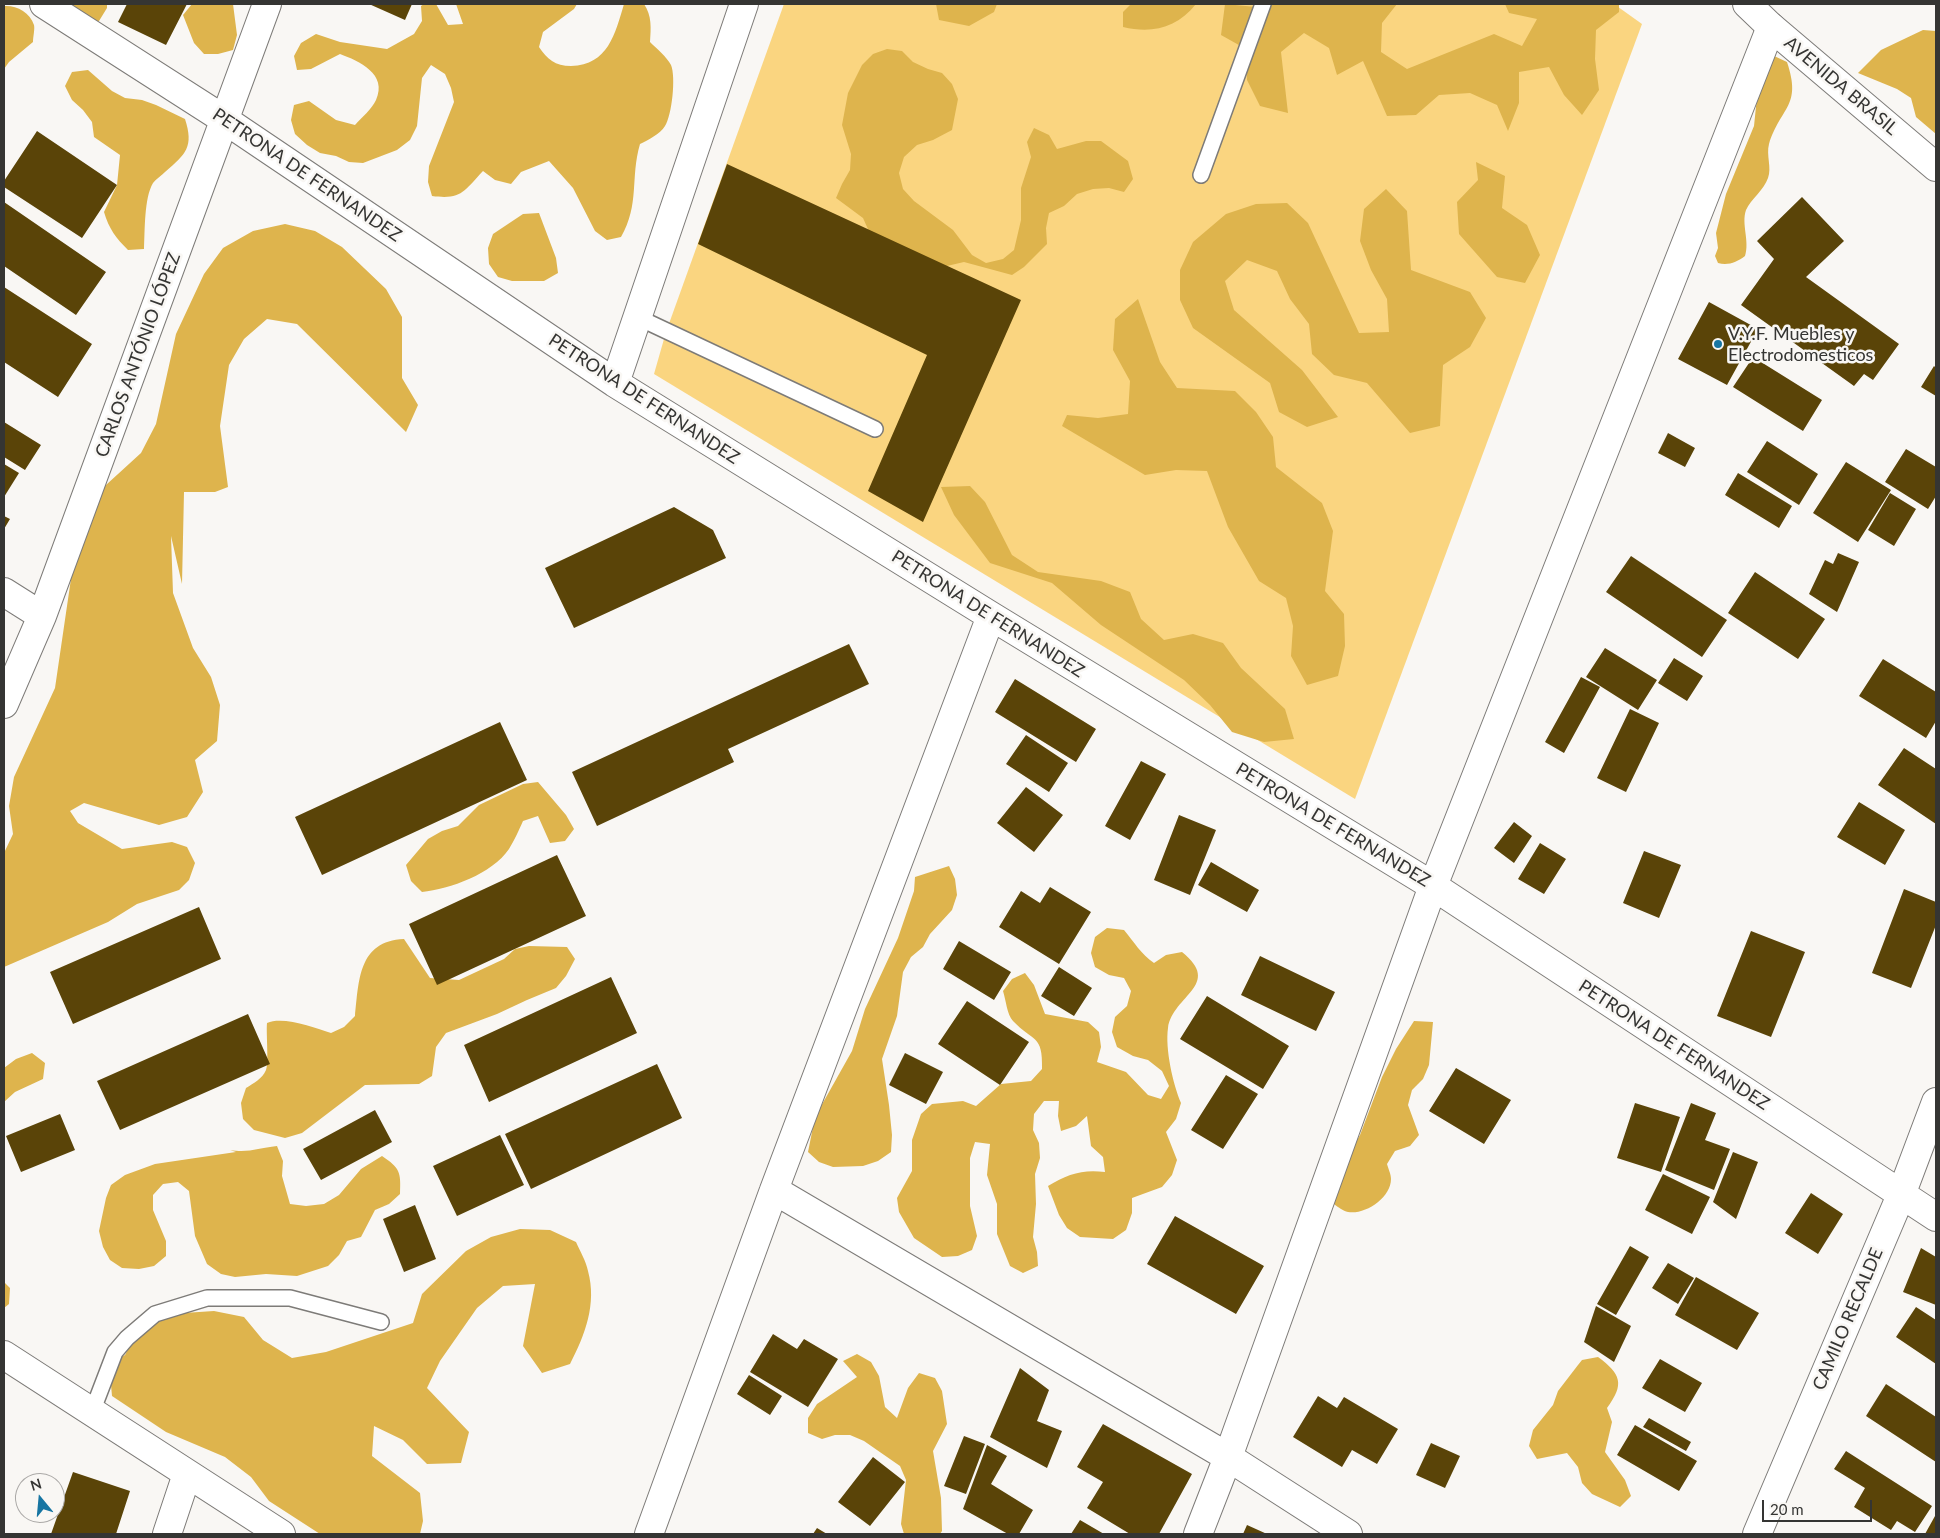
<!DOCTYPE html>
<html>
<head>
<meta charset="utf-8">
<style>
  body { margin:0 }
  #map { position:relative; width:1940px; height:1538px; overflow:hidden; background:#f9f7f4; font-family:Lato,sans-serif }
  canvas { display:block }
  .frame { position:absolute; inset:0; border:5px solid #353533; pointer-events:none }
  .north { position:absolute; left:15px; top:1473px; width:50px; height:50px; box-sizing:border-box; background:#f9f7f4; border:1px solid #aba9a7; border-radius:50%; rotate:343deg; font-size:14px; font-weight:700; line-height:20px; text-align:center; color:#353533 }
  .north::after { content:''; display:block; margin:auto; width:18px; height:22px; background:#1775a2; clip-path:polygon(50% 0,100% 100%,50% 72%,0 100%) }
  .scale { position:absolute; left:1762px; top:1500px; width:110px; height:22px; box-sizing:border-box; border:2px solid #353533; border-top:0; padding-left:6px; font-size:15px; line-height:18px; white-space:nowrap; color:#353533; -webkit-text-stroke:4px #f9f7f4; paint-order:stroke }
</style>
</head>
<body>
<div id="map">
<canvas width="1940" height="1538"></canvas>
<div class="frame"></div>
<div class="north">N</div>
<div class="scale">20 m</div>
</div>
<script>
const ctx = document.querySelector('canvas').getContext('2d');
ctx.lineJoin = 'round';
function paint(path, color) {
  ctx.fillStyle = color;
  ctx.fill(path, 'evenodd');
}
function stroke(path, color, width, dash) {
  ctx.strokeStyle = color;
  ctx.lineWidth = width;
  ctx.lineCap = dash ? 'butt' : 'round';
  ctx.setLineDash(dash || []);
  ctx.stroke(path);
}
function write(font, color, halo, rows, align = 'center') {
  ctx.font = font + ' Lato,sans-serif';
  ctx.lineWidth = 5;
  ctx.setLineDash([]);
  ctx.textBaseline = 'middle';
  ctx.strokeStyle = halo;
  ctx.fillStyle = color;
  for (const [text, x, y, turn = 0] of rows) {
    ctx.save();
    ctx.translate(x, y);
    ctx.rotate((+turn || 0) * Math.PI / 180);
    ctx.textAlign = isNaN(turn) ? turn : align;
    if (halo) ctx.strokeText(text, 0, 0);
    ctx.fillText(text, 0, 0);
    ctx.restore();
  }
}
paint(new Path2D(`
  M784 4H1614L1642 24 1355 799 654 374 666 332Z`), '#fad580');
paint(new Path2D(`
  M49 4H107V8L99 21H85Z
  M192 4H233L237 35 233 50 218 54H204L194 43 183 15Z
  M424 4H436L448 25 463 24 456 4H577L574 9 543 32 539 47C547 59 555 66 571 66 608 65 615 34 624 4H644C652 16 651 28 650 42 656 48 667 57 671 65 676 77 672 115 665 126 660 134 648 140 640 144 630 178 640 204 621 237L607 240 595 231 573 188 549 161 521 172 511 184 495 180 483 171C464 191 462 200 432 196L428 182 429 166 454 102 451 88 445 74 431 65 422 78 417 126 410 140 397 150 363 163 349 162 336 156 320 153 307 145 295 134 291 120 294 105 309 101 336 120 355 125C362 117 372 109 376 100 388 74 359 61 340 54L311 69 297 70 294 56 301 43 316 34 340 42 387 49 414 34 422 21 421 6Z
  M936 4H997L994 12 969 26 939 20Z
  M1131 4H1196C1177 28 1152 34 1123 27V12Z
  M1225 4 1256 7 1261 4H1397L1382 23 1381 52 1407 69 1494 34 1522 46 1537 19 1509 13 1505 4H1619V12L1596 30 1595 59 1599 90 1582 115 1564 95 1549 67 1519 72V103L1508 131 1497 105 1470 93 1439 95 1416 115 1387 116 1363 61 1337 75 1329 48 1304 33 1281 52 1288 113 1260 106 1247 80 1246 49 1221 35Z
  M4 6C16 5 30 12 34 25 35 29 33 37 33 42L9 62 4 69Z
  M1923 30 1936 31V134L1916 117 1911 98 1897 89 1858 73 1881 50Z
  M887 49 902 51 913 62 928 69 942 73 952 84 958 99 952 130 933 140 917 145 904 157 899 173 903 189 914 201 953 230 972 255 986 263 1003 259 1014 250 1021 220V188L1031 157 1027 142 1034 128 1049 135 1057 149 1086 141H1101L1128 161 1133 179 1124 192 1109 188 1093 189 1077 194 1064 206 1049 213 1046 228 1047 244 1024 267 1012 275 964 262 934 269 876 247 863 218 836 198 842 184 850 170 851 154 842 125 848 93 862 65 873 54Z
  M1772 55 1787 62C1802 107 1781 106 1769 144 1766 155 1772 168 1768 178 1764 190 1751 199 1746 210 1741 224 1750 241 1745 256 1737 262 1728 266 1718 263L1715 256 1718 248 1716 233 1726 194 1754 126 1757 97Z
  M88 70 112 91 125 98 142 100 156 105 185 119C194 147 186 154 165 172 162 175 156 179 153 183 144 198 145 231 144 249L128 250C116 238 109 229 104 212L117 185 120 155 94 137 92 122 83 110 72 100 65 86 72 72Z
  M1476 162 1505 176 1502 208 1527 225 1540 255 1525 283 1497 277 1459 234 1457 202 1478 180Z
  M1386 189 1407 211 1411 270 1470 292 1486 318 1470 347 1443 365 1440 426 1410 433 1367 383 1334 375 1312 354 1309 324 1290 299 1277 271 1247 260 1225 281 1234 310 1302 370 1338 417 1307 427 1279 412 1270 383 1193 328 1180 300V270L1193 242 1226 214 1256 204 1287 203 1308 223 1359 333 1389 332 1387 299 1371 270 1360 241 1364 209Z
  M539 213 556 258 558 273 544 281H512L498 277 489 264 488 248 493 234 523 214Z
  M285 224 315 231 342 247 386 289 402 317V378L418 405 406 432 297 324 267 319 244 339 229 365 220 426 228 487 215 492H184L182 584 171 536 173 593 193 648 211 677 220 705 217 741 195 760 203 792 187 817 159 825 84 803 70 811 78 823 122 849 172 842 187 847 195 863 189 880 179 890 137 904 108 922 4 967V853L13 834 9 806 14 777 55 688 79 524 95 495 141 453 156 424 176 334 204 274 223 248 253 231Z
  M1138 299 1160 362 1177 388 1235 391 1256 412 1273 437 1276 467 1322 503 1333 531 1325 591 1344 614 1345 646 1338 676 1307 685 1291 656 1293 626 1286 598 1259 581 1228 527 1207 471 1176 470 1145 475 1062 426 1067 415 1098 418 1128 414 1130 381 1113 350 1115 319Z
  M970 486 985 502 1012 555 1038 572 1101 581 1130 592 1141 619 1164 640 1193 634 1223 643 1241 668 1285 709 1294 739 1264 742 1232 732 1210 705 1184 680 1101 625 1052 583 990 563 954 515 941 487Z
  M538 782 566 815 574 829 565 841 550 843 538 816 523 821C519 830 514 841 509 849 492 874 450 889 422 892L411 881 406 865 428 839 442 831 458 826 479 805 523 784Z
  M949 866 955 879 957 895 952 910 930 934 923 947 911 957 903 972 897 1016 882 1059 889 1105 892 1135 891 1152 878 1161 863 1166 833 1167 819 1162 808 1152 814 1122 820 1108 852 1051 865 1009 898 938 914 891 915 877Z
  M1107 928 1124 930C1134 942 1141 954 1154 963L1166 955 1182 952C1223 985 1173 995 1168 1028 1165 1049 1173 1084 1181 1103L1176 1119 1166 1132 1177 1160 1172 1175 1162 1187 1132 1198V1213L1126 1230 1113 1239 1080 1237 1067 1228 1059 1215 1048 1186C1067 1174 1083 1169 1105 1172L1103 1157 1091 1146 1087 1116 1076 1126 1061 1131 1058 1116 1059 1101H1044L1034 1114 1033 1130 1039 1143 1040 1158 1035 1174 1036 1204 1033 1237 1037 1252 1038 1266 1023 1273 1010 1266 997 1234V1204L987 1175 990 1144 975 1142 970 1158V1206L977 1236 972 1250 958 1256 942 1257 914 1238 899 1212 897 1198 912 1171V1140L921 1114 932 1104 963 1101 976 1106 1001 1084 1031 1081 1042 1069C1043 1034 1033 1042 1013 1021 1007 1015 1006 1000 1003 991L1012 979 1025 973 1034 985 1045 1014 1088 1022 1099 1032 1101 1047 1097 1062 1126 1072 1148 1095 1161 1099 1169 1086 1162 1071 1148 1060 1133 1056 1117 1047 1112 1032 1115 1017 1127 1006 1131 991 1124 978 1109 975 1095 967 1091 953 1095 937Z
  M404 939 430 978 459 980 504 959 515 949 529 946 567 947 575 959 566 976 556 988 527 1000 497 1014 446 1033 436 1047 432 1076 419 1084 365 1085 302 1133 285 1138 254 1130 243 1119 241 1103 246 1088C254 1083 262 1079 266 1070 269 1064 266 1033 267 1023 284 1016 314 1028 331 1033L344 1027 355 1016C359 981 358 941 404 939Z
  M1414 1021 1433 1022 1429 1065 1423 1079 1412 1090 1408 1105 1419 1135 1410 1146 1395 1151 1387 1164C1388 1168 1391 1174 1391 1179 1391 1198 1365 1215 1348 1212 1343 1211 1338 1207 1334 1204L1331 1190 1337 1174 1360 1135 1382 1077 1396 1049Z
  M32 1053 45 1063 43 1079 15 1092 4 1102V1068L16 1059Z
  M277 1146 283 1161 282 1176 290 1204 306 1206 324 1204 339 1195 361 1169 382 1156C400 1168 401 1172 400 1194L389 1204 375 1210 361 1237 347 1241 339 1255 328 1266 297 1276 266 1274 235 1277 221 1274 207 1264 195 1236 189 1191 178 1182 163 1184 153 1195V1210L166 1241V1256L154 1266 139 1269 122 1268 110 1260 103 1247 99 1231 106 1198 111 1185 125 1175 155 1164 236 1152 230 1150C249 1153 258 1148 277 1146Z
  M520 1229 550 1230 576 1242C580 1251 586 1261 588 1271 597 1304 585 1335 570 1364L542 1373 523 1346 535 1284 503 1286 477 1308 440 1361 427 1388 469 1432 461 1463 427 1464 403 1440 374 1426 372 1456 420 1493 423 1521 420 1534H320L269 1501 251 1477 225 1457 166 1432 112 1396 109 1363 125 1355 140 1324 169 1314 214 1311 244 1317 263 1340 292 1358 326 1352 413 1323 422 1294 466 1251 491 1237Z
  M4 1282 10 1288 9 1304 4 1308Z
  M857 1354 871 1362 879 1376 885 1407 897 1418 908 1388 919 1373 935 1378 942 1391 947 1424 933 1451 941 1498 942 1531 940 1534H904L901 1524 906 1480 900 1466 864 1441 850 1435H835L822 1439 808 1433V1418L817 1404 857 1377 843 1361Z
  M1598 1357C1621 1374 1625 1384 1607 1408L1612 1422 1605 1452 1625 1480 1631 1496 1620 1507 1592 1494 1582 1483 1578 1467 1567 1453 1537 1459 1529 1446 1533 1430 1553 1405 1558 1391 1578 1365 1582 1360Z`), '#deb44d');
paint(new Path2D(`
  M127 4H187L166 45 118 22Z
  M369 4H412L405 20Z
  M37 131 117 185 82 238 4 187V181Z
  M727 164 1021 300 923 522 868 491 927 355 698 244Z
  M1802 197 1844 241 1806 277 1899 344 1873 380 1864 374 1854 386 1741 305 1774 259 1757 241Z
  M4 202 106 272 76 315 4 266Z
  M4 287 92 344 58 397 4 362Z
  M1709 302 1758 329 1727 385 1678 359Z
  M1753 357 1822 400 1803 431 1733 387Z
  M1934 366 1936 368V396L1921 387Z
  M4 422 41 445 25 470 4 457Z
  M1668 433 1695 448 1685 467 1658 453Z
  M1767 441 1818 474 1799 505 1747 472Z
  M1906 449 1936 467V496L1928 509 1885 482Z
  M1846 462 1891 490 1858 542 1813 513Z
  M4 464 19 473 4 497Z
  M1738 473 1792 506 1779 528 1725 495Z
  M1890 493 1916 509 1894 546 1868 530Z
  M674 507 713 530 726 558 574 628 545 568Z
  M4 516 10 519 4 529Z
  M1838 553 1859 562 1837 612 1809 594 1825 560 1833 564Z
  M1631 556 1727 620 1702 657 1606 592Z
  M1755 572 1825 619 1798 659 1728 613Z
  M849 644 869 684 728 749 734 762 597 826 572 772Z
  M1605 648 1657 680 1638 710 1586 677Z
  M1674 658 1703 676 1687 701 1658 683Z
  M1883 659 1936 692V721L1926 738 1859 696Z
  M1581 677 1600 687 1564 753 1545 742Z
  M1015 679 1096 729 1076 762 995 712Z
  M1630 709 1659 723 1626 792 1597 778Z
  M500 722 527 780 322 875 295 817Z
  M1026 735 1068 763 1049 792 1006 764Z
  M1904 748 1936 769V824L1878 785Z
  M1141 761 1166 774 1130 840 1105 826Z
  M1026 787 1063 815 1034 852 997 823Z
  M1859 802 1905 830 1885 865 1837 837Z
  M1179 815 1216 830 1190 895 1154 880Z
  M1514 822 1532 836 1514 863 1494 848Z
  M1540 843 1566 859 1544 894 1518 879Z
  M1644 851 1681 865 1659 918 1623 903Z
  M557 855 586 916 437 985 409 924Z
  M1211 862 1259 890 1247 912 1198 885Z
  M1050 887 1091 912 1059 964 999 927 1021 891 1040 903Z
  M1904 889 1936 902V925L1911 988 1872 973Z
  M199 907 221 959 73 1024 50 972Z
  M1751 931 1805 952 1771 1037 1717 1016Z
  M959 941 1011 972 994 1000 943 969Z
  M1260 956 1335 992 1316 1031 1241 995Z
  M1059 967 1092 988 1074 1016 1041 996Z
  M611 977 637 1033 489 1102 464 1045Z
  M1207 996 1289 1046 1263 1089 1180 1039Z
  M967 1001 1029 1042 1000 1085 938 1044Z
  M248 1014 270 1064 120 1130 97 1081Z
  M905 1053 943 1072 926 1104 889 1085Z
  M657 1064 682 1118 531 1189 505 1134Z
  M1456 1068 1511 1100 1484 1144 1429 1111Z
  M1226 1075 1258 1094 1223 1149 1191 1130Z
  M1635 1103 1680 1117 1661 1172 1617 1158Z
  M1691 1103 1716 1113 1705 1140 1730 1149 1714 1190 1665 1170Z
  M375 1110 392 1142 321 1180 303 1149Z
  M60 1114 75 1150 21 1172 6 1136Z
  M500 1135 524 1185 457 1216 433 1166Z
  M1733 1152 1758 1162 1736 1219 1713 1202Z
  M1663 1174 1710 1197 1692 1234 1645 1210Z
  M1811 1193 1843 1214 1818 1254 1785 1233Z
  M415 1205 436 1259 404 1272 383 1219Z
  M1175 1216 1264 1266 1236 1314 1147 1264Z
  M1630 1246 1649 1257 1616 1315 1597 1304Z
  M1921 1248 1936 1257V1305L1903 1292Z
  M1668 1263 1694 1278 1678 1304 1652 1288Z
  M1696 1277 1759 1313 1737 1350 1675 1315Z
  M1596 1306 1631 1326 1614 1362 1584 1342Z
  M1916 1307 1936 1320V1364L1896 1337Z
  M773 1334 797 1349 804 1339 838 1359 808 1407 750 1372Z
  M1660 1359 1702 1383 1685 1412 1642 1388Z
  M1020 1368 1049 1390 1037 1421 1062 1431 1047 1468 990 1437Z
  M749 1375 782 1396 770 1415 737 1394Z
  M1886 1384 1936 1417V1462L1866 1416Z
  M1318 1396 1337 1408 1344 1397 1398 1429 1377 1464 1352 1450 1342 1467 1293 1437Z
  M1649 1418 1691 1442 1686 1451 1643 1427Z
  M1103 1424 1192 1474 1159 1534H1130L1087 1508 1103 1482 1077 1467Z
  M1635 1425 1697 1461 1679 1491 1617 1455Z
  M964 1436 985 1444 966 1494 944 1486Z
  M1431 1443 1460 1456 1445 1488 1416 1475Z
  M987 1445 1007 1456 991 1484 1033 1510 1019 1534H1008L963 1509Z
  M1846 1451 1932 1506 1915 1532 1897 1521 1891 1530 1854 1507 1865 1488 1834 1469Z
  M873 1457 905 1482 870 1526 838 1502Z
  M73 1472 130 1491 116 1534H51Z
  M1935 1516H1936V1534H1925Z
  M1080 1520 1104 1534H1071Z
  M1247 1525 1267 1534H1243Z
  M817 1528 827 1534H813Z`), '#5a4408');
const service = new Path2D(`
  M1201 175 1263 4
  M637 317 875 429
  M92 1412 115 1352 127 1338 155 1314 207 1298H290L381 1322`);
const minor = new Path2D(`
  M44 4 225 120 615 383 991 616 1433 886 1936 1217
  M615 383 744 4
  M4 592 42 616
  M4 704 42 616 267 4
  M774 1190 1228 1457 1348 1534
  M4 1355 281 1534
  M167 1534 187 1474
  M649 1534 774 1190 991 616
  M1198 1534 1228 1457 1433 886 1771 27
  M1757 1534 1901 1195 1936 1102`);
const tertiary = new Path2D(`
  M1747 4 1771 27 1936 167`);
stroke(service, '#7d7b78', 18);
stroke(minor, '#7d7b78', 30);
stroke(tertiary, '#7d7b78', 30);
stroke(service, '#fff', 15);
stroke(minor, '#fff', 28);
stroke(tertiary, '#fff', 28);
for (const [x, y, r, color] of [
  [1718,344,5,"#1775a2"]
]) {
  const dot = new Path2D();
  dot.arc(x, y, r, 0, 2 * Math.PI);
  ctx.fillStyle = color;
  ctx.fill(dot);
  stroke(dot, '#f9f7f4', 2);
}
write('18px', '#353533', '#f9f7f4', [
  ["AVENIDA BRASIL",1841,86,40],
  ["PETRONA DE FERNANDEZ",307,175,34],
  ["CARLOS ANTÓNIO LÓPEZ",138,355,-70],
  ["PETRONA DE FERNANDEZ",644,399,33],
  ["PETRONA DE FERNANDEZ",988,614,32],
  ["PETRONA DE FERNANDEZ",1333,825,31],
  ["PETRONA DE FERNANDEZ",1674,1045,33],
  ["CAMILO RECALDE",1848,1319,-67]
]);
write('18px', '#353533', '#f9f7f4', [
  ["V.Y.F. Muebles y",1728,334],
  ["Electrodomesticos",1728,355]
], 'left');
</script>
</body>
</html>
